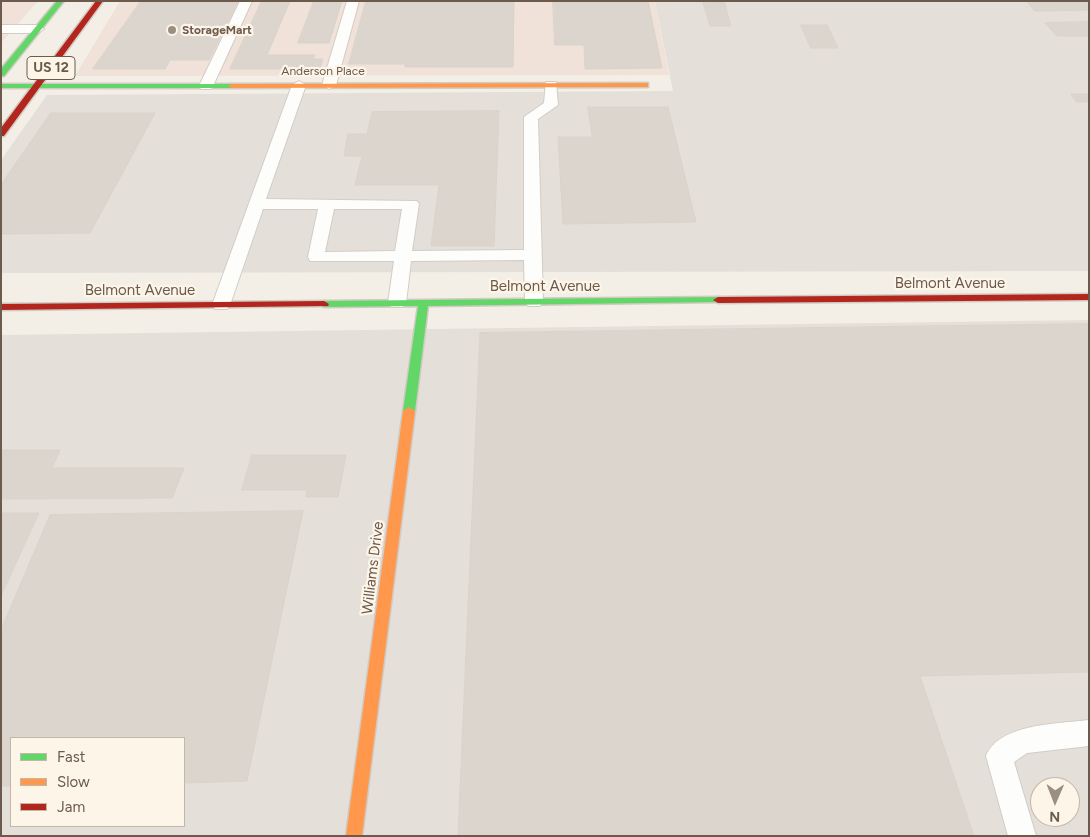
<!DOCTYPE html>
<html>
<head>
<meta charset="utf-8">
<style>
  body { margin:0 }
  #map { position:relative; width:1090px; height:837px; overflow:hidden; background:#f3efe7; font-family:Figtree,sans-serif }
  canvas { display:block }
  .frame { position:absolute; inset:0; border:2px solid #6c5a4d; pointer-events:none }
  .legend { position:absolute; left:10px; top:737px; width:175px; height:90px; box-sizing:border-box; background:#fcf5e8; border:1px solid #c2b7aa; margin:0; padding:6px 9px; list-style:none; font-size:15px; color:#6c5a4d }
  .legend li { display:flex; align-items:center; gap:10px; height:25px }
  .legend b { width:25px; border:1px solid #c2b7aa }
  .north { position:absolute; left:1030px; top:777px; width:50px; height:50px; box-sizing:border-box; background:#fcf5e8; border:1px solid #c2b7aa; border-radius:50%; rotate:181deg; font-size:14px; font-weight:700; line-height:20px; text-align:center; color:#6c5a4d }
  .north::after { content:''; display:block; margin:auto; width:18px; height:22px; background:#9b8e83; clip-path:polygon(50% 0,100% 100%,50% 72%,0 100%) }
</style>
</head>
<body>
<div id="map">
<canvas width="1090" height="837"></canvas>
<div class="frame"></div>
<ul class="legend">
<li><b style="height:6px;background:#63d668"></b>Fast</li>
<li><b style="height:6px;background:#ff974d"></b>Slow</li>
<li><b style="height:6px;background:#b3261e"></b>Jam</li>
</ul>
<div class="north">N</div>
</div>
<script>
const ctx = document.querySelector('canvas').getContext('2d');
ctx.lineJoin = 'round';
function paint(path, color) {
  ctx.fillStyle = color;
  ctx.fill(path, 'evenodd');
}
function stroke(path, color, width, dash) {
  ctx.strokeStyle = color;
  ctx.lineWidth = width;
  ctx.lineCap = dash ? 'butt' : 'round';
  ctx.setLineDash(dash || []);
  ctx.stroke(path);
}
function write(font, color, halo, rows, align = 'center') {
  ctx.font = font + ' Figtree,sans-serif';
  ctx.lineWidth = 4.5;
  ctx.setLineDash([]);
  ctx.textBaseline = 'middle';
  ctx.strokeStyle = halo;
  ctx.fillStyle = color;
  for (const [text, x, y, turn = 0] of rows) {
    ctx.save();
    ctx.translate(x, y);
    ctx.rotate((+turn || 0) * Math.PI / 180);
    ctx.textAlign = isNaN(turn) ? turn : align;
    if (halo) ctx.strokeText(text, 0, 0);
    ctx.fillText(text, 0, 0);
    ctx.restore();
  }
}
paint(new Path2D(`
  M1 1H38L1 43Z
  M120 1H655L669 75 75 76Z`), '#f0e2d8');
paint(new Path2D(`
  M655 1H1089V271L1 273V160L47 95 673 91Z
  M1089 320V836H1V335ZM11 738H184V826H11ZM1040 787H1070V817H1040Z`), '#e5dfd9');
const building = new Path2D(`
  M141 1H238L209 60H170L165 69H93Z
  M262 1H290L267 55H315L313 59H323L320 69H230Z
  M314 1H342L329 43H298Z
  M366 1H514L513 67H405V64H349Z
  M553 1H648L662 68 585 69 584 45H555Z
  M724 1 731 26H710L703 3Z
  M1027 1H1087L1089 10 1035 11Z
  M1089 22V36H1057L1045 23Z
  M801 25H827L838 48H811Z
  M1071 94H1089V102H1077Z
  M588 107H668L696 222 563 224 558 137H592Z
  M499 111 494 246H431L439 185H355L362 156H344L348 134H367L372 112Z
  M51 113H155L90 233 1 234V185Z
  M1089 324V672L920 676 974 836H458L480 333Z
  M1 450H60L52 468H184L172 498 1 499Z
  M252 455H346L338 497H306L307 490H242Z
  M303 511 247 781 184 783V738H11V786H1V630L50 515Z
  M1 513H39L1 596Z`);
paint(building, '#dcd5cd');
stroke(building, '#dbd3ca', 1);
const lane = new Path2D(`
  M240 1H252L213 86 211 89H201L199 86Z
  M347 1H359L336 85 329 89 322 85Z
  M1 25H38L44 29 38 33H1Z
  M299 81 306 85 266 199 417 201 419 204 412 251 524 250V117L544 103 546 82H556L558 105 538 119 543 302 540 306H528L525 302 524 260 411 261 406 303 403 307H391L388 303 394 261H310L308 257 318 209H263L230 305 227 309H215L212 305 292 85ZM334 209H402L395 251 325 252Z
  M1089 720V746L1027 753 1014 762 1036 836H1008L986 756C1000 723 1058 724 1089 720Z`);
const fast = new Path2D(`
  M57 1H64L4 76H1V69Z
  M1 84H232L236 86 232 88H1Z
  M718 297 723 300 721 302 428 306 415 411 409 415 403 411 418 306 324 307 319 304 324 301Z`);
const slow = new Path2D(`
  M645 83H648V87L232 88 228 86 232 84Z
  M409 407 415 411 362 836H346L403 411Z`);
const jam = new Path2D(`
  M96 1H103L4 136H1V128Z
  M1089 294V300L718 303 713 300 718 297Z
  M324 301 329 304 328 306 1 310V304Z`);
stroke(lane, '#d2ccc7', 2);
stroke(fast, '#d1cbc3', 3);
stroke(slow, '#d1cbc3', 3);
stroke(jam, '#d1cbc3', 3);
paint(lane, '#fdfdfb');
paint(fast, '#63d668');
paint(slow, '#ff974d');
paint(jam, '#b3261e');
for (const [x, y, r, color] of [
  [172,30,5,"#9b8e83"]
]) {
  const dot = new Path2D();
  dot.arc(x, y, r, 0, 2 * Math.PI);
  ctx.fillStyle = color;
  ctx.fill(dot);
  stroke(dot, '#fcf5e8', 2);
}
write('bold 12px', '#6c5a4d', '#fcf5e8', [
  ["StorageMart",182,30]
], 'left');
write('12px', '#6c5a4d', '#fcf5e8', [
  ["Anderson Place",323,71]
]);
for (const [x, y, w] of [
  [51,68,48]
]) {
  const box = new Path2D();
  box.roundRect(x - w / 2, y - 11.5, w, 23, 4);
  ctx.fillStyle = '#fcf5e8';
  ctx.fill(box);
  stroke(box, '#6c5a4d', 1);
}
write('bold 14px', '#6c5a4d', null, [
  ["US 12",51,68]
]);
write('15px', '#6c5a4d', '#fcf5e8', [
  ["Belmont Avenue",950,284],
  ["Belmont Avenue",545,287],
  ["Belmont Avenue",140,291],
  ["Williams Drive",373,568,-83]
]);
</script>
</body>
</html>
